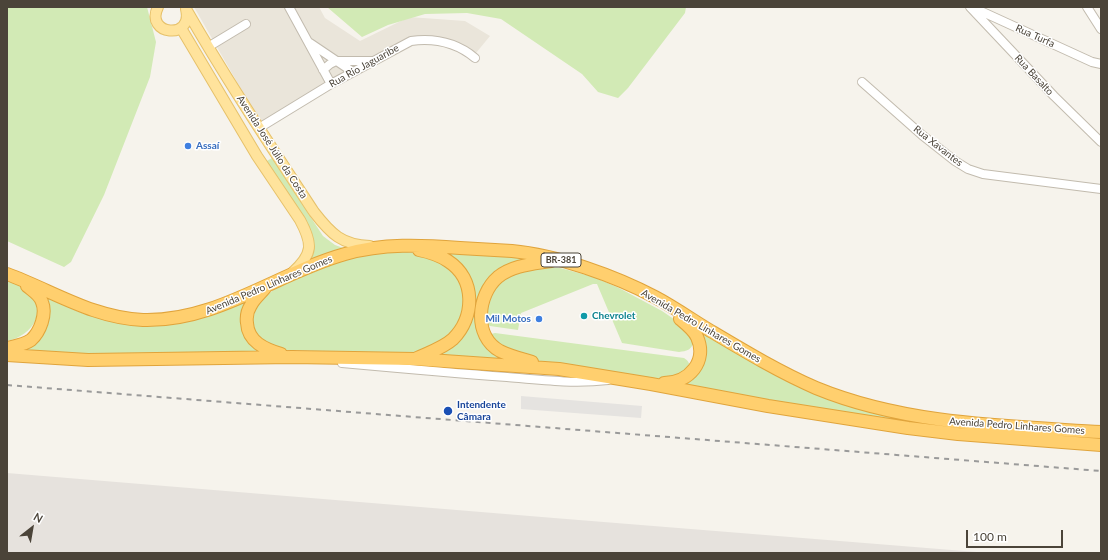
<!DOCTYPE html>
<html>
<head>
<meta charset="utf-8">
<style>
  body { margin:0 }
  #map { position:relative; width:1108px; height:560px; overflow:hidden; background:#f6f3ec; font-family:Lato,sans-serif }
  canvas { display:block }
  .frame { position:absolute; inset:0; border:8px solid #4b4439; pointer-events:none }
  .north { position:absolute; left:12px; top:508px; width:40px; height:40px; -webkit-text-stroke:3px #fff; paint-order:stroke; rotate:31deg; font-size:11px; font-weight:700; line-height:16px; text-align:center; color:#4b4439 }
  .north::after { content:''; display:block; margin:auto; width:14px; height:18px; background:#4b4439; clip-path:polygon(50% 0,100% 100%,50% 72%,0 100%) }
  .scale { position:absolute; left:966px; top:530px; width:97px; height:18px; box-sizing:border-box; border:2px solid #4b4439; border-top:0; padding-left:5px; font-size:12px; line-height:14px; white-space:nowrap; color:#4b4439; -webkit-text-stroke:3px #fff; paint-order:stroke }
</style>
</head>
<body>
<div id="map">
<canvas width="1108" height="560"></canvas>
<div class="frame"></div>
<div class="north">N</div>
<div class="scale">100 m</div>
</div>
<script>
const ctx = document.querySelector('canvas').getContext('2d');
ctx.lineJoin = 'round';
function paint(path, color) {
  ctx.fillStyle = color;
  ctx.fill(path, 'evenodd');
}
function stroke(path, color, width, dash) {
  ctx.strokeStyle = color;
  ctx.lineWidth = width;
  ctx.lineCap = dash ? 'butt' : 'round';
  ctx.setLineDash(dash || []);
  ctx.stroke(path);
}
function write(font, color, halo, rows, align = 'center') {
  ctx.font = font + ' Lato,sans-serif';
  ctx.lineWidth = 3;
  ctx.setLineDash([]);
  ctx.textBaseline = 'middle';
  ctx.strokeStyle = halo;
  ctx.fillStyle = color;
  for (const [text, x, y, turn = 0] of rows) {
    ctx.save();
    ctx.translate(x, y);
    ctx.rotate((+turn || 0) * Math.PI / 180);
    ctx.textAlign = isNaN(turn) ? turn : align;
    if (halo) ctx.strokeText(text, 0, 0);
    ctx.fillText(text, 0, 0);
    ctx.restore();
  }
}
paint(new Path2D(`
  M194 7H319L325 18 360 41 409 17 465 21 490 36 476 53 416 40 261 124Z`), '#eae5da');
paint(new Path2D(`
  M7 473 554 518 989 553H7Z`), '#e6e2dd');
paint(new Path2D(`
  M7 7H147L156 42 150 77 104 195 71 262 64 267 7 241Z
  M327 7H686L685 13 628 88 618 98 598 92 582 74 501 19 467 13 425 14 388 25 362 37Z
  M272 158 323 236 335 245 349 250 306 266 312 252 265 162Z
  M434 250 529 259 510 263 496 270 480 290 476 305 480 334 524 363 433 355 450 344 472 289Z
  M399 251 422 254 438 258 459 274 467 308 450 338 429 349 405 354 284 350 269 346 251 333V312L258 303 278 286 347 259 374 253Z
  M539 267 560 268 594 277 619 288 662 311 684 326 694 342C691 350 687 351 679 352L622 343 597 284H593L521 313 518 330 490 326 483 321 488 291 501 277Z
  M7 280C14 282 21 284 27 289 50 309 33 336 7 341Z
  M47 296C57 301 67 307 77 311 118 327 167 330 209 316 223 312 236 305 249 299 242 312 238 326 247 339 251 345 262 350 268 354L17 355 37 343 46 329 50 313Z
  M693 327 750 360 911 419 910 424 675 385 699 369Z
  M495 333 684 358C689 361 690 364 689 369L675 379H660L542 362 518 356 499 346 491 334Z`), '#d2eab5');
paint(new Path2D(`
  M521 396 642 406 641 418 521 409Z`), '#e5e3e0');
const minor = new Path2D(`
  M289 7 331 84
  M970 7 1054 96 1101 142
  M1087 7 1101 29
  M974 8 1092 62 1101 64
  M310 43 353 72
  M208 47 246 24
  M323 70 330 64 336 61H374
  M862 82 922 135 955 161 968 169 983 174 1101 189
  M259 128 331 84 411 41C434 38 457 43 475 58
  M342 363C397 368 452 373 507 377 541 380 574 384 608 380`);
const major = new Path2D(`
  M158 7C144 35 194 41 186 9
  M186 9C226 79 270 145 314 212 331 234 342 245 370 246
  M181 28 257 156 300 220C313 244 313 254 293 272`);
const highway = new Path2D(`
  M7 274C53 291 93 318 143 320 217 322 277 273 345 254 383 243 422 245 460 248 478 249 495 250 512 251 557 255 615 276 655 297 672 306 688 317 704 327 741 349 777 371 816 388 906 425 1006 426 1101 432
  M265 288C260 294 254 299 251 305 247 311 246 316 247 323 248 342 265 349 281 354
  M7 348C15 346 24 345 31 340 40 332 47 314 42 302 40 295 33 291 27 286
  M7 355 88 360 292 357 415 359 559 369 651 384 768 406 908 428 958 434 1101 445
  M417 358C430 352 443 348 453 339 475 317 476 279 448 261 439 255 429 252 419 250
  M532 362C522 359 510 356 500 351 473 336 477 295 498 277 513 265 533 264 551 261
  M664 383C689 383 708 361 697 337 693 329 686 324 680 319`);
stroke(minor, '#c2bbae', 10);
stroke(major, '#e6c16a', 12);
stroke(highway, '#e0a43c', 14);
stroke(minor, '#fff', 8);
stroke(major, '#ffe39c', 10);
stroke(highway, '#ffcf6e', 12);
stroke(new Path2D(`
  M7 385 1101 471`), '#9a9a9a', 2, [5, 5]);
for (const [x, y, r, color] of [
  [188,146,4,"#3f7fe0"],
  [584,316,4,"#0f9aa8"],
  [539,319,4,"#3f7fe0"],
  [448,411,5,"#1a4fb4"]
]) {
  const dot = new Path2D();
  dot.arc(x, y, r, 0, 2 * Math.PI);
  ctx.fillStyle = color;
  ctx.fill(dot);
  stroke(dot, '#fff', 1.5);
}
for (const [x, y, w] of [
  [561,260,40]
]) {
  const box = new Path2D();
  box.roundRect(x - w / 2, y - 7, w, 14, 3);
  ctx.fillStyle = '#fff';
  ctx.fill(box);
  stroke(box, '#4b4439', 1);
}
write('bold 9px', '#4b4439', null, [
  ["BR-381",561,260]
]);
write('10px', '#4b4439', '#fff', [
  ["Rua Turfa",1035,36,24],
  ["Rua Rio Jaguaribe",364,66,-29],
  ["Rua Basalto",1034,75,47],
  ["Rua Xavantes",938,146,38],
  ["Avenida José Júlio da Costa",272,147,57],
  ["Avenida Pedro Linhares Gomes",269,285,-23],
  ["Avenida Pedro Linhares Gomes",701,326,30],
  ["Avenida Pedro Linhares Gomes",1017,426,4]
]);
write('bold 10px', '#366cbe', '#fff', [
  ["Assaí",196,146],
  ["Mil Motos",531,319,"right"]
], 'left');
write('bold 10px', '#0d838f', '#fff', [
  ["Chevrolet",592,316]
], 'left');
write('bold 10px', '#164399', '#fff', [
  ["Intendente",457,405],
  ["Câmara",457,417]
], 'left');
</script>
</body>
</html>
